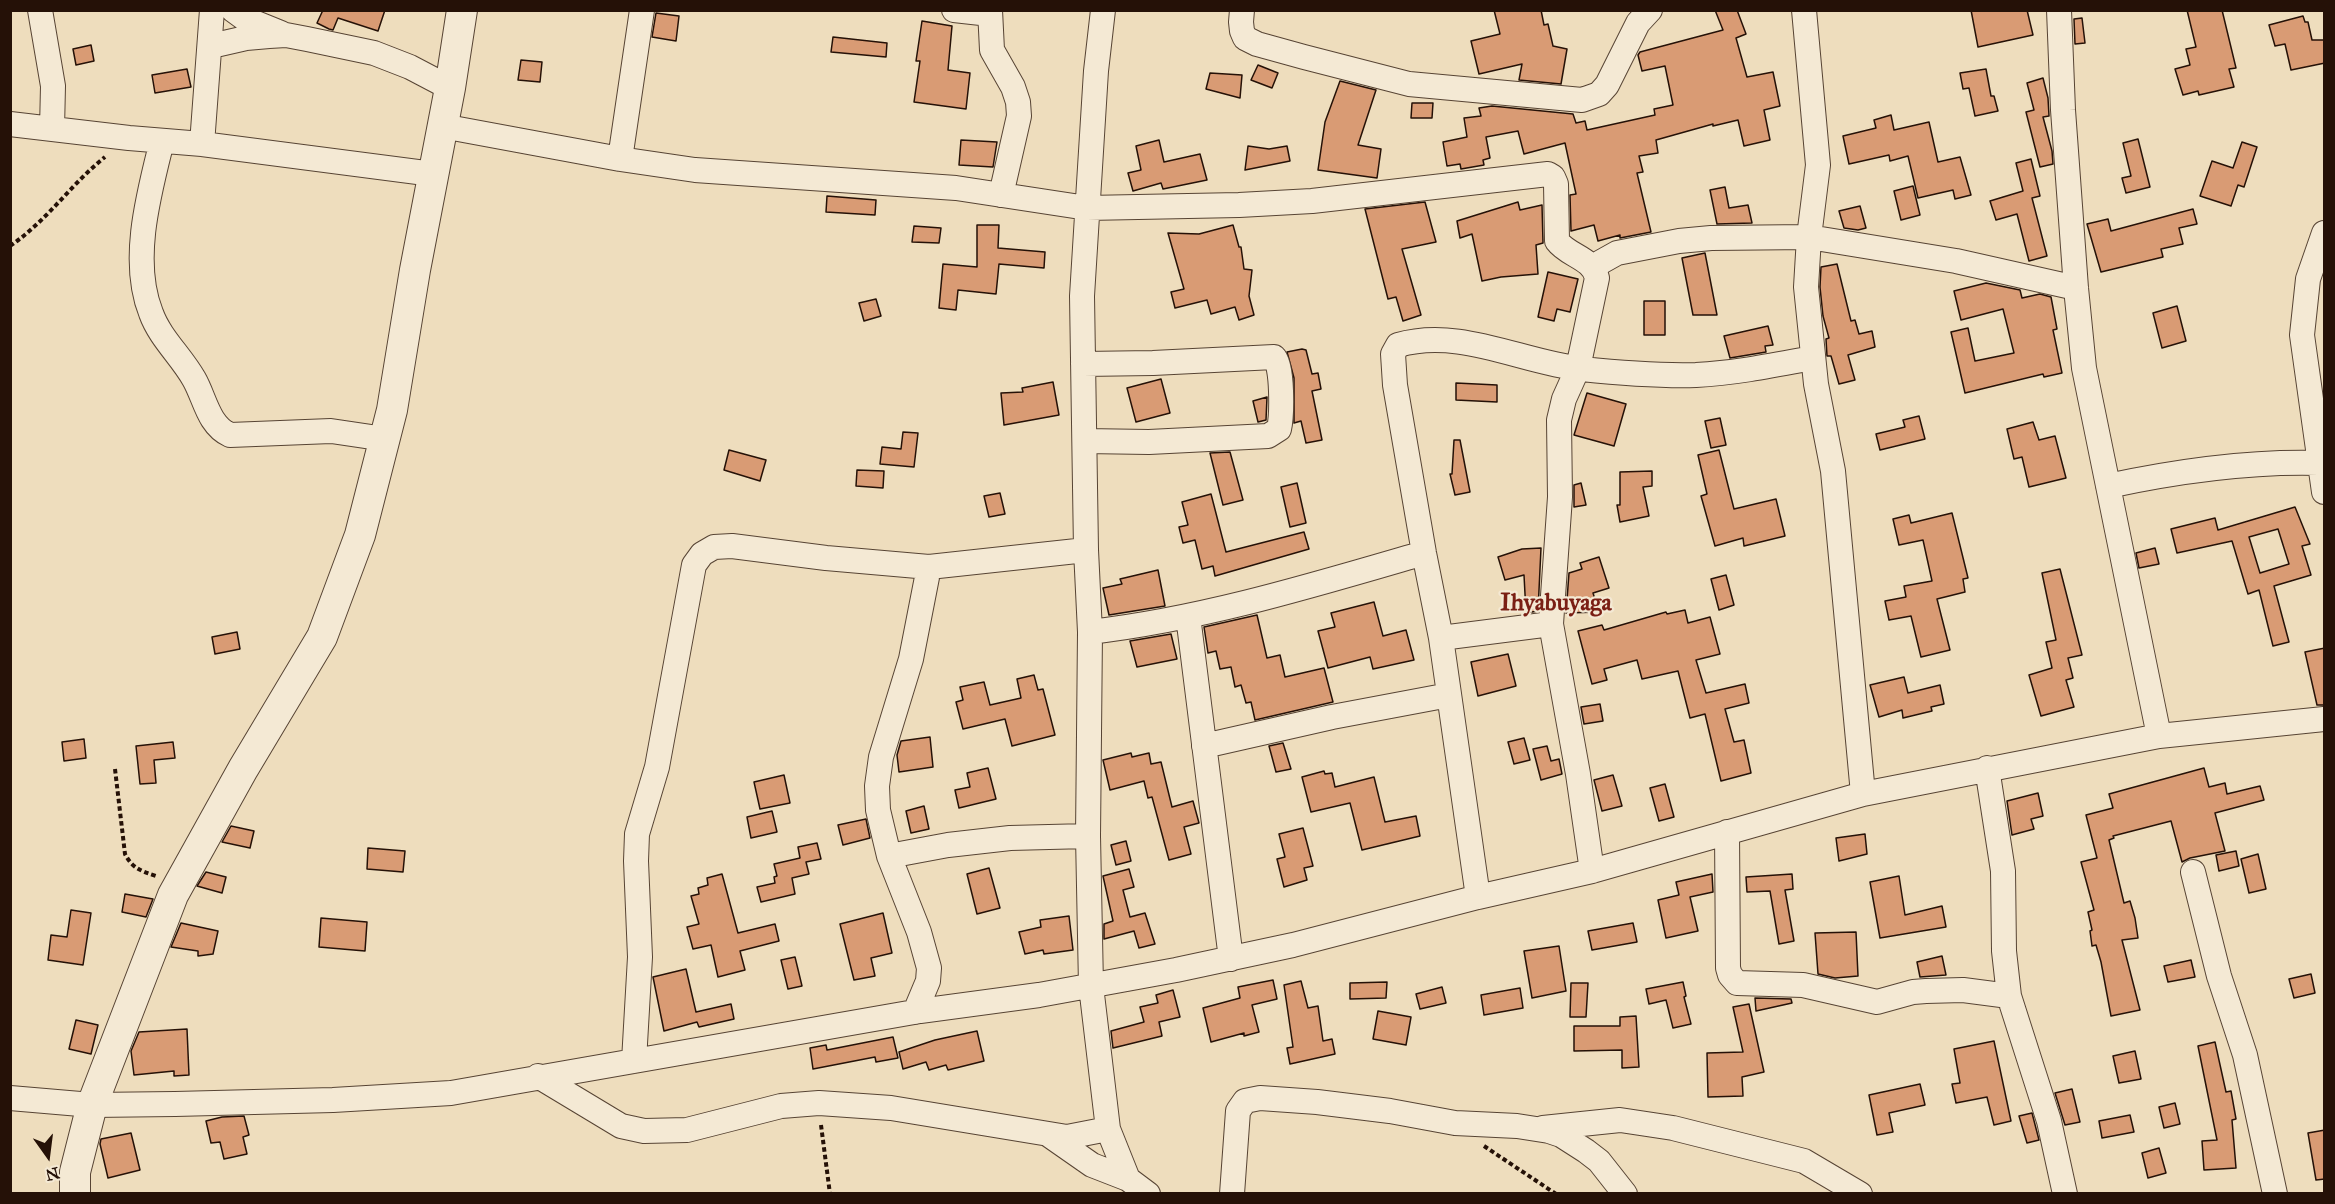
<!DOCTYPE html>
<html>
<head>
<meta charset="utf-8">
<style>
  body { margin:0 }
  #map { position:relative; width:2335px; height:1204px; overflow:hidden; background:#eeddbd; font-family:"IM FELL Great Primer",serif }
  canvas { display:block }
  .frame { position:absolute; inset:0; border:12px solid #251107; pointer-events:none }
  .north { position:absolute; left:18px; top:1126px; width:60px; height:60px; -webkit-text-stroke:4px #f4e9d4; paint-order:stroke; rotate:166deg; font-size:16px; font-weight:700; line-height:24px; text-align:center; color:#251107 }
  .north::after { content:''; display:block; margin:auto; width:21px; height:27px; background:#251107; clip-path:polygon(50% 0,100% 100%,50% 72%,0 100%) }
</style>
</head>
<body>
<div id="map">
<canvas width="2335" height="1204"></canvas>
<div class="frame"></div>
<div class="north">N</div>
</div>
<script>
const ctx = document.querySelector('canvas').getContext('2d');
ctx.lineJoin = 'round';
function paint(path, color) {
  ctx.fillStyle = color;
  ctx.fill(path, 'evenodd');
}
function stroke(path, color, width, dash) {
  ctx.strokeStyle = color;
  ctx.lineWidth = width;
  ctx.lineCap = dash ? 'butt' : 'round';
  ctx.setLineDash(dash || []);
  ctx.stroke(path);
}
function write(font, color, halo, rows, align = 'center') {
  ctx.font = font + ' "IM FELL Great Primer",serif';
  ctx.lineWidth = 4.5;
  ctx.setLineDash([]);
  ctx.textBaseline = 'middle';
  ctx.strokeStyle = halo;
  ctx.fillStyle = color;
  for (const [text, x, y, turn = 0] of rows) {
    ctx.save();
    ctx.translate(x, y);
    ctx.rotate((+turn || 0) * Math.PI / 180);
    ctx.textAlign = isNaN(turn) ? turn : align;
    if (halo) ctx.strokeText(text, 0, 0);
    ctx.fillText(text, 0, 0);
    ctx.restore();
  }
}
const building = new Path2D(`
  M323 10H385L378 31 338 18 333 30 329 29 317 23Z
  M1494 10H1541L1544 25 1548 24 1553 46 1567 49 1561 84 1519 80 1522 64 1479 74 1471 41 1500 34Z
  M1715 10H1737L1746 34 1736 38 1747 77 1773 72 1780 106 1764 110 1770 140 1744 146 1738 120 1713 126V124L1656 140 1658 153 1639 156 1643 172 1637 173 1651 232 1620 238V235L1598 241 1594 225 1571 231 1570 195 1576 194 1565 143 1524 154 1518 131 1486 137 1490 158 1483 160 1484 165 1461 169 1460 164 1447 166 1443 142 1467 137 1464 118 1481 116 1479 108 1492 106 1573 114 1576 123 1585 121 1587 130 1655 115 1654 109 1673 105 1665 66 1642 71 1638 55 1640 52 1723 30Z
  M1971 10H2027L2033 35 1978 47Z
  M2187 10H2222L2236 68 2229 69 2234 87 2199 95 2198 91 2183 95 2175 69 2190 65 2186 49 2196 47Z
  M656 13 679 16 676 41 652 37Z
  M2303 16 2305 22H2308L2312 40H2325V63L2291 70 2285 44 2275 46 2269 25Z
  M2082 18 2085 43 2075 44 2074 19Z
  M922 21 952 26 948 70 970 73 966 109 914 102 920 61H916Z
  M833 37 887 43 886 57 831 52Z
  M91 45 94 61 76 65 73 49Z
  M521 60 542 62 540 82 518 80Z
  M1258 65 1278 73 1272 88 1251 80Z
  M187 69 191 87 155 93 152 75Z
  M1986 69 1991 96H1994L1998 111 1975 116 1969 88 1963 89 1960 73Z
  M1210 73 1242 75 1240 98 1206 89Z
  M2043 78 2048 98 2049 116 2043 117 2052 151 2053 164 2040 167 2026 112 2034 110 2027 83Z
  M1340 81 1376 90 1358 145 1381 149 1377 178 1318 170 1325 122Z
  M1412 103H1433L1432 118H1411Z
  M1891 115 1894 130 1929 122 1938 162 1960 157 1971 195 1955 199 1953 190 1918 198 1908 156 1890 161 1889 155 1849 164 1843 136 1876 128 1874 120Z
  M2138 139 2150 187 2126 193 2122 178 2131 176 2123 143Z
  M961 140 997 142 993 167 959 165Z
  M1159 140 1164 162 1200 154 1207 180 1163 189 1161 183 1133 191 1128 173 1141 170 1136 146Z
  M2242 142 2257 147 2244 187 2238 185 2231 206 2200 196 2212 161 2233 168Z
  M1248 146 1269 149 1287 146 1290 161 1245 170Z
  M2031 159 2040 196 2032 198 2047 256 2029 261 2017 214 1996 220 1990 201 2023 191 2016 163Z
  M1913 186 1920 215 1901 220 1894 191Z
  M1725 187 1729 208 1748 205 1752 223 1717 224 1710 190Z
  M827 196 876 200 875 215 826 212Z
  M1425 202 1436 242 1402 249 1421 315 1403 321 1396 297 1388 299 1365 209Z
  M1518 202 1520 210 1542 205 1543 243 1536 245 1538 274 1501 277 1482 281 1472 234 1460 238 1457 221Z
  M1860 206 1866 228 1858 230 1844 228 1839 211Z
  M2193 209 2197 224 2179 228 2183 244 2161 249 2163 257 2101 272 2087 224 2108 219 2111 231Z
  M977 225H999L998 248 1045 252 1044 268 999 264 996 294 958 290 956 310 939 308 943 264 977 267Z
  M1233 225 1239 247H1241L1244 269 1252 270 1249 296 1254 315 1239 320 1235 307 1211 314 1207 300 1175 308 1171 292 1184 289 1168 233 1199 234Z
  M914 226 941 228 939 243 912 242Z
  M1705 253 1717 315H1693L1682 258Z
  M1837 264 1851 321 1855 320 1859 334 1872 331 1875 347 1848 355 1855 380 1839 384 1831 356H1827L1826 339 1829 338 1823 316 1820 287 1821 267Z
  M1548 272 1578 279 1570 312 1557 309 1554 321 1538 317Z
  M1986 283 2020 290 2022 298 2040 294 2051 297 2057 329 2053 330 2062 373 2044 377 2043 374 1965 393 1951 332 1968 328 1975 361 2014 353 2003 309 1961 320 1954 291Z
  M876 299 881 316 864 321 859 303Z
  M1644 301H1665V335H1644Z
  M2177 306 2186 341 2162 348 2153 313Z
  M1768 326 1773 345 1765 346 1766 352 1730 358 1724 336Z
  M1302 349 1306 350 1312 374 1318 373 1321 389 1312 391 1322 440 1306 443 1301 421 1294 423V378L1287 352Z
  M1161 379 1170 413 1136 422 1127 388Z
  M1053 382 1059 415 1004 425 1001 393 1023 392 1022 388Z
  M1456 383 1497 385V402L1456 400Z
  M1587 393 1626 404 1614 446 1574 435Z
  M1267 397 1266 420 1258 422 1253 401Z
  M1919 416 1925 439 1880 450 1876 434 1905 427 1903 420Z
  M1720 418 1726 445 1711 448 1705 421Z
  M2033 422 2039 440 2055 436 2066 478 2029 487 2022 457 2014 459 2007 429Z
  M903 432 918 433 914 467 880 464 882 447 901 449Z
  M1454 440H1460L1470 492 1455 495 1450 474H1452Z
  M729 450 766 460 760 481 724 470Z
  M1719 450 1734 509 1776 499 1785 536 1744 546 1743 538 1715 546 1701 496 1707 494 1698 455Z
  M1230 452 1243 500 1223 505 1210 453Z
  M857 470 884 471 883 488 856 486Z
  M1652 471V486L1643 487 1649 516 1620 522 1617 505H1620V472Z
  M1297 483 1306 523 1290 527 1281 487Z
  M1581 483 1586 505 1574 507V485Z
  M1000 493 1005 514 989 517 984 496Z
  M1211 494 1226 552 1304 532 1309 549 1215 576 1213 566 1202 569 1195 540 1183 543 1179 527 1188 525 1182 502Z
  M2295 507 2310 544 2302 546 2311 575 2274 586 2289 642 2273 646 2259 590 2248 594 2232 541 2177 553 2171 529 2215 518 2218 530ZM2278 529 2289 564 2260 573 2249 537Z
  M1952 513 1968 578 1963 579 1965 592 1937 599 1950 650 1921 657 1911 616 1889 620 1885 601 1906 597 1904 586 1932 581 1923 540 1899 545 1893 519 1909 515 1911 523Z
  M1541 548 1538 611 1526 613 1524 575 1505 580 1498 557 1522 549Z
  M2155 548 2159 564 2139 568 2136 553Z
  M1599 557 1609 588 1593 593 1599 612 1566 613 1569 573 1582 569 1580 563Z
  M2060 569 2082 655 2068 658 2073 678 2066 680 2074 707 2041 716 2029 675 2052 668 2046 642 2056 640 2042 573Z
  M1158 570 1165 606 1109 615 1103 588 1122 584 1120 579Z
  M1726 575 1734 605 1719 610 1711 579Z
  M1374 602 1383 636 1406 630 1414 660 1373 669 1370 657 1328 668 1318 631 1335 627 1331 613Z
  M1685 610 1688 623 1710 617 1720 654 1696 660 1706 693 1745 684 1749 703 1725 709 1734 742 1744 740 1751 773 1721 781 1705 714 1690 718 1678 671 1642 679 1637 660 1604 669 1607 680 1592 684 1578 631 1602 625 1604 630 1666 612 1667 614Z
  M1257 615 1267 658 1280 655 1285 677 1324 668 1333 702 1255 720 1251 702 1246 703 1241 685 1235 687 1231 667 1220 669 1216 651 1208 653 1204 627Z
  M237 632 240 649 215 654 212 637Z
  M1171 634 1177 659 1137 667 1130 641Z
  M2325 648V705H2317L2305 652Z
  M1508 654 1516 686 1478 696 1471 662Z
  M1034 675 1038 690 1043 689 1055 735 1012 746 1005 719 963 729 956 702 963 700 960 687 984 682 990 705 1021 698 1017 679Z
  M1904 677 1908 693 1940 685 1944 704 1931 707 1932 711 1903 718 1902 710 1879 717 1870 685Z
  M1600 704 1603 721 1584 724 1581 707Z
  M930 737 933 767 899 772 897 755 901 741Z
  M1524 738 1530 760 1514 764 1508 742Z
  M84 739 86 758 64 761 62 742Z
  M173 742 175 758 154 760 156 783 140 784 136 746Z
  M1283 743 1291 769 1276 772 1269 746Z
  M1547 746 1551 761 1559 759 1562 774 1541 780 1533 749Z
  M1131 753 1132 757 1149 753 1151 764 1161 762 1172 807 1193 801 1199 823 1184 827 1191 854 1169 860 1152 797 1148 798 1144 781 1110 790 1103 760Z
  M988 768 996 799 959 808 955 790 970 787 967 773Z
  M2204 768 2209 787 2225 783 2227 794 2260 786 2264 800 2215 813 2225 851 2190 858 2182 862 2171 821 2113 836 2114 838 2109 840 2124 903 2130 901 2135 918 2138 938 2122 940 2140 1010 2111 1016 2101 962 2096 945 2092 946 2090 931 2092 930 2088 912 2094 910 2081 862 2097 858 2086 815 2113 808 2109 794Z
  M1324 771 1325 774 1332 773 1335 787 1374 777 1385 822 1416 816 1420 836 1362 850 1350 803 1311 812 1302 777Z
  M784 775 790 803 760 809 754 782Z
  M1613 775 1622 806 1602 811 1594 780Z
  M1665 784 1674 817 1659 821 1650 788Z
  M2038 793 2043 816 2031 819 2034 829 2012 835 2007 801Z
  M924 806 929 829 911 833 906 811Z
  M772 811 777 832 751 838 747 817Z
  M866 819 870 838 843 845 838 825Z
  M231 826 254 831 250 848 222 842Z
  M1303 828 1313 866 1304 868 1307 880 1284 887 1277 859 1285 857 1279 834Z
  M1865 834 1867 854 1839 861 1836 838Z
  M1126 841 1131 861 1116 865 1111 845Z
  M817 843 821 859 806 862 809 874 792 878 795 894 761 902 757 887 775 883 774 877 777 876 774 864 800 858 798 847Z
  M368 848 405 851 403 872 367 869Z
  M2236 851 2239 866 2219 871 2216 855Z
  M2258 854 2266 889 2249 893 2241 859Z
  M989 868 1000 908 977 914 967 874Z
  M1129 869 1134 887 1123 890 1130 917 1145 913 1155 944 1139 948 1134 931 1104 939V924L1113 921 1103 876Z
  M206 872 226 877 222 893 197 886Z
  M722 874 738 933 775 924 779 941 740 951 745 970 718 977 711 945 693 949 687 927 699 924 691 896 699 894 698 888 708 885 707 878Z
  M1712 874 1713 892 1690 897 1698 931 1666 938 1658 900 1679 895 1676 882Z
  M1792 874 1793 889 1785 890 1794 941 1779 944 1770 891 1747 892 1746 877Z
  M1899 876 1905 915 1942 906 1946 927 1880 938 1870 882Z
  M125 894 153 899 146 917 122 912Z
  M71 910 91 913 83 965 48 960 51 935 67 937Z
  M883 913 892 953 871 958 875 976 854 980 840 924Z
  M1069 916 1073 950 1044 954 1043 950 1025 954 1019 932 1041 927 1040 920Z
  M321 918 367 922 365 951 319 947Z
  M181 923 218 931 213 954 198 956V951L171 947Z
  M1633 923 1637 942 1592 950 1588 931Z
  M1856 932 1858 976 1835 978 1818 974 1815 933Z
  M1559 946 1566 991 1532 998 1524 951Z
  M1942 956 1946 975 1920 977 1917 962Z
  M795 957 802 986 788 989 781 960Z
  M2191 960 2195 977 2168 982 2164 966Z
  M686 969 696 1012 731 1004 734 1019 699 1027 697 1022 664 1031 653 977Z
  M2311 974 2315 993 2294 998 2289 979Z
  M1273 980 1277 999 1252 1005 1259 1032 1244 1036V1033L1211 1042 1203 1008 1240 998 1238 987Z
  M1301 981 1308 1008 1318 1006 1323 1041 1332 1039 1335 1054 1290 1064 1287 1048 1293 1047 1284 985Z
  M1387 982 1386 998 1350 999V983Z
  M1683 982 1686 996 1684 997 1691 1024 1673 1028 1666 1000 1649 1004 1646 989Z
  M1571 983H1588L1586 1017H1570Z
  M1442 987 1446 1003 1420 1009 1416 994Z
  M1520 988 1523 1008 1484 1015 1481 995Z
  M1173 990 1180 1017 1159 1022 1162 1036 1113 1048 1111 1031 1144 1022 1140 1007 1158 1003 1156 995Z
  M1755 998 1791 999 1792 1003 1756 1011Z
  M1749 1004 1764 1072 1742 1077 1743 1096 1708 1097 1707 1053 1743 1052 1733 1007Z
  M1378 1011 1411 1017 1406 1045 1373 1039Z
  M1636 1016 1639 1067 1622 1068V1050L1574 1051V1026H1620V1017Z
  M76 1020 98 1025 91 1054 69 1049Z
  M187 1029 189 1075 174 1076V1071L134 1075 131 1051 139 1032Z
  M977 1031 984 1061 948 1070 946 1065 929 1070 926 1062 903 1069 899 1052 935 1040Z
  M893 1037 898 1058 876 1062 875 1057 813 1069 810 1048 826 1045 827 1050Z
  M1994 1041 2011 1121 1994 1125 1987 1097 1956 1103 1952 1084 1960 1083 1954 1049Z
  M2215 1042 2226 1092 2231 1091 2236 1119 2232 1120 2236 1168 2204 1170 2202 1141 2217 1140 2198 1046Z
  M2135 1051 2141 1079 2119 1083 2113 1056Z
  M1920 1084 1925 1105 1889 1113 1893 1132 1877 1135 1869 1095Z
  M2072 1089 2080 1122 2065 1125 2055 1093Z
  M2175 1103 2180 1124 2164 1128 2159 1107Z
  M2032 1113 2039 1140 2027 1143 2019 1116Z
  M2130 1115 2134 1132 2102 1138 2099 1121Z
  M244 1116 249 1135 243 1137 247 1154 224 1159 220 1142 211 1143 206 1121 222 1117Z
  M2325 1130V1179L2316 1180 2308 1133Z
  M131 1133 140 1170 108 1178 100 1144 101 1139Z
  M2159 1148 2166 1173 2148 1178 2142 1153Z`);
paint(building, '#d99b74');
stroke(building, '#251107', 1.5);
const minor = new Path2D(`
  M40 10 53 86 52 129
  M233 10 244 18 281 33
  M954 10 990 14
  M990 10 992 50 1013 87 1018 102 1019 116 1001 195
  M1103 10 1096 71 1082 296 1086 550 1090 632 1088 836 1091 986 1108 1129 1128 1179 1148 1194
  M1242 10 1241 22 1242 31 1245 38 1257 44 1304 57 1409 84 1582 100 1599 94 1607 85 1638 23 1650 10
  M1804 10 1818 165 1809 237 1806 287 1816 384 1833 471 1863 794
  M2059 10 2063 110 2076 288 2084 368 2159 736
  M211 46 246 38 269 36 286 35 307 39 374 53 410 67 450 88
  M10 124 129 138 202 144 433 174
  M442 126 620 159 695 170 956 188 1087 208 1239 205 1312 201 1548 174 1553 177 1556 184 1557 241C1568 256 1593 258 1597 278L1578 368 1564 399 1559 420 1560 497 1551 624 1578 774 1592 871
  M162 141C149 193 130 261 151 313 160 338 181 356 194 379 205 398 208 425 230 435L331 431 385 439
  M202 144 212 10
  M620 159 642 10
  M2324 233 2308 279 2302 335 2324 492
  M1592 267 1617 253 1679 241 1711 238 1809 237 1956 261 2076 288
  M1083 364 1153 363 1274 357C1283 365 1282 416 1279 429L1268 436 1149 442 1085 441
  M2108 486C2178 471 2247 461 2319 463
  M1188 616 1231 959
  M1090 632C1203 619 1314 585 1424 553
  M1441 638 1551 624
  M1204 746 1332 717 1449 695
  M1987 768 2003 871 2004 951 2009 996 2049 1121 2065 1194
  M1727 832 1728 968 1730 975 1737 983 1803 985 1877 1002 1913 992 1926 991 1963 990 2009 996
  M889 856 948 845 1010 838 1088 836
  M2193 872 2219 976 2245 1055 2275 1194
  M1478 897 1441 638 1424 553 1395 385 1393 354 1398 345C1459 327 1521 362 1582 369 1620 373 1657 376 1696 375 1735 373 1775 365 1813 358
  M915 1012 928 981 929 968 919 932 889 856 878 810 877 786 881 757 911 659 929 567
  M634 1061 640 957 636 861 637 834 657 767 694 565 702 554 714 547 732 546 826 558 929 567 1086 550
  M538 1076 621 1126 644 1131 687 1130 781 1106 819 1103 891 1108 1067 1137 1108 1129
  M10 1098 92 1105 175 1104 333 1100 451 1093 920 1011 1039 995 1176 970 1293 945 1478 897 1592 871 1863 794 2159 736 2324 719
  M1543 1128 1620 1120 1673 1128 1804 1161 1860 1194
  M1049 1135 1092 1165 1128 1179
  M1232 1194 1238 1111 1245 1101 1260 1098 1317 1102 1390 1111 1455 1123 1517 1126 1549 1131 1561 1135 1586 1151 1599 1161 1625 1194`);
const tertiary = new Path2D(`
  M75 1194V1172L92 1105 173 895 243 769 322 637 360 535 392 410 415 270 450 88 462 10`);
stroke(minor, '#574434', 26);
stroke(tertiary, '#574434', 32);
stroke(new Path2D(`
  M10 246C47 221 71 184 105 157
  M115 769 125 854C132 868 141 871 156 876
  M821 1125 830 1194
  M1484 1146 1556 1194`), '#251107', 4, [4.5, 3]);
stroke(minor, '#f4e9d4', 24);
stroke(tertiary, '#f4e9d4', 30);
write('bold 24px', '#7a1f14', '#f4e9d4', [
  ["Ihyabuyaga",1556,604]
]);
</script>
</body>
</html>
